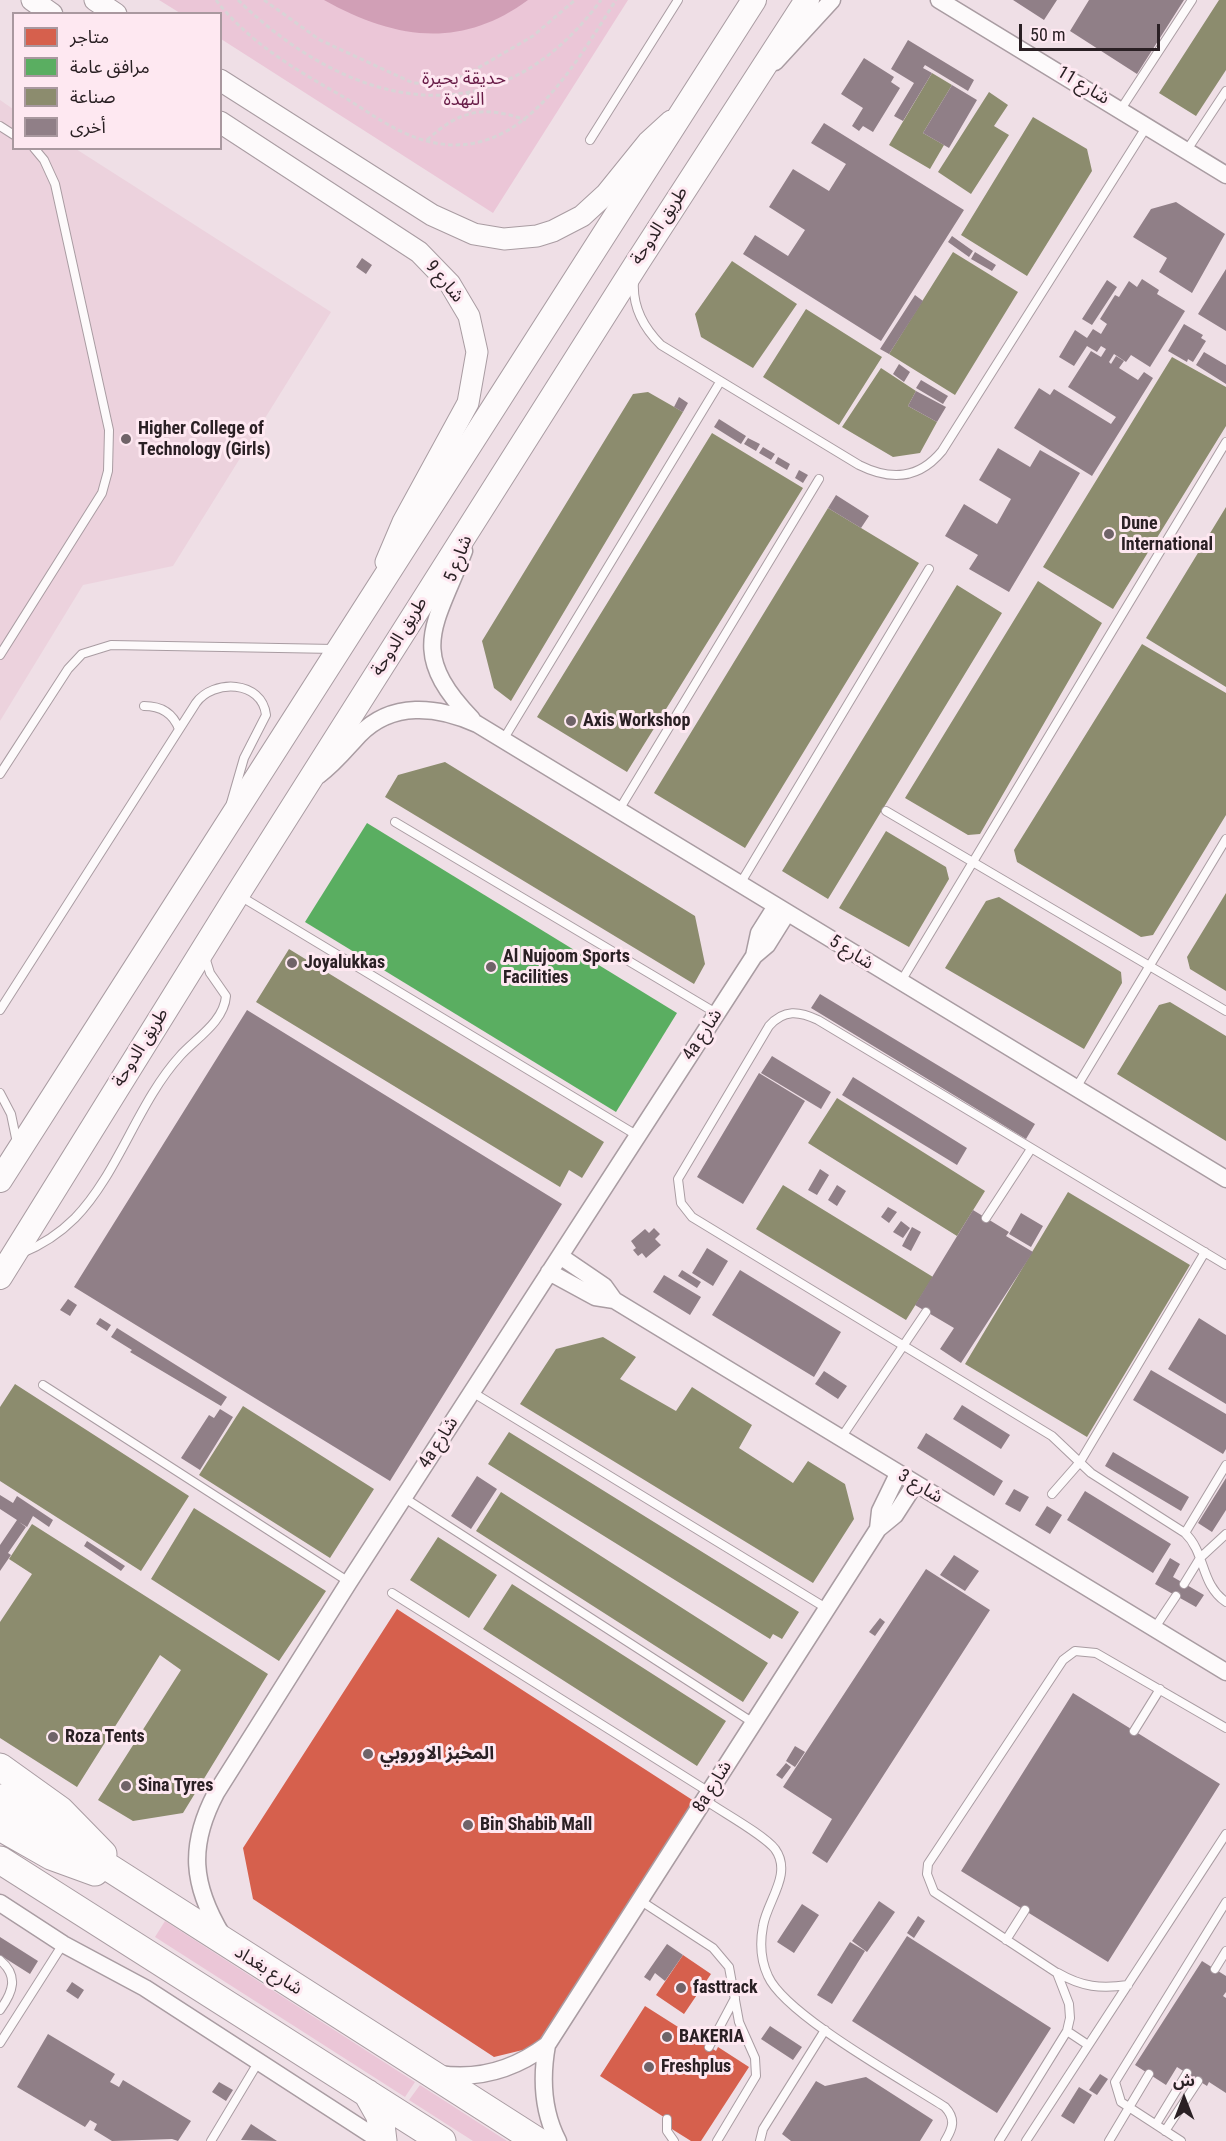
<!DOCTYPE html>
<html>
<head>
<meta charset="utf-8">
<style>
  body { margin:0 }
  #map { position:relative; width:1226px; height:2141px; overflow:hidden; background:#efdfe6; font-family:"Roboto Condensed","Noto Sans Arabic",sans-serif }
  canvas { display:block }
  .legend { position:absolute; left:12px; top:12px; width:210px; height:138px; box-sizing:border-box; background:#fee8f1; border:2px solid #a9989f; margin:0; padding:8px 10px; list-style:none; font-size:18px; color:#2a2024 }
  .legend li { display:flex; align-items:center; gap:12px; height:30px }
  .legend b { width:30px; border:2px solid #a9989f }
  .north { position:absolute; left:1154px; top:2069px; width:60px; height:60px; -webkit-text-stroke:4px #fee8f1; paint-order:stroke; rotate:0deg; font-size:16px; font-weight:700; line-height:24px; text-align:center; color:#2a2024 }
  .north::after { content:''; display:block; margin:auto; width:21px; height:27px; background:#2a2024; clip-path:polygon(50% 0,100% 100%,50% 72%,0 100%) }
  .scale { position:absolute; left:1019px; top:24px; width:141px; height:27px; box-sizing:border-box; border:3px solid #2a2024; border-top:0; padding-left:8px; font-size:18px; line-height:21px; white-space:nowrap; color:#2a2024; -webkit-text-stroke:4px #fee8f1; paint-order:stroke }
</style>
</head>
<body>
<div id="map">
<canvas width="1226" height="2141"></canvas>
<ul class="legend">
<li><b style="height:16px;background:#d6604d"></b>متاجر</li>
<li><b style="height:16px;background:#5aae61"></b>مرافق عامة</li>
<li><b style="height:16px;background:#8c8c6e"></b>صناعة</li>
<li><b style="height:16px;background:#907f87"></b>أخرى</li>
</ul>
<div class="north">ش</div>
<div class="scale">50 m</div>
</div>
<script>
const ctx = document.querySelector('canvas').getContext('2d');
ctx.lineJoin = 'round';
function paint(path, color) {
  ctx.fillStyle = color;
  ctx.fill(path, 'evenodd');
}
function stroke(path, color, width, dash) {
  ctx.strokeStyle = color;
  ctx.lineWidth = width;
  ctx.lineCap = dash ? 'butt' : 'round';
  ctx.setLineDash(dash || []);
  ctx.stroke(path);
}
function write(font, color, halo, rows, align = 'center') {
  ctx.font = font + ' "Roboto Condensed","Noto Sans Arabic",sans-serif';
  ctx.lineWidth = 6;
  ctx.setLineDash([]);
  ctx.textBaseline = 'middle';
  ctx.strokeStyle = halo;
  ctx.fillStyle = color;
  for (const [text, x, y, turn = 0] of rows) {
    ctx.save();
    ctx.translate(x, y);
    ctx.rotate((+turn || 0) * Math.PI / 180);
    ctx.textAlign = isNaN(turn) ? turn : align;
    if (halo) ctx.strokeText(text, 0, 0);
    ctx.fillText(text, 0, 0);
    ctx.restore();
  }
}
paint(new Path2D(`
  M0 100 13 109 14 148 76 149 331 312 173 566 83 585 0 721Z`), '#ecd2dd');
paint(new Path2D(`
  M159 0H628L493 213 221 39 220 14 180 13Z
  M165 1921 415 2082 405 2097 155 1937Z
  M420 2085 507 2141H473L409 2100Z`), '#ebc6d7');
paint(new Path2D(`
  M324 0H528C460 50 394 39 324 0Z`), '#d19fb6');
paint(new Path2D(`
  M397 1609 694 1801 535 2047 494 2057 253 1899 243 1848Z
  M683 1955 711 1974 684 2014 656 1995Z
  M645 2006 716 2051 718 2047 749 2067 701 2141H691L667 2126 670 2121 600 2076Z`), '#d6604d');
paint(new Path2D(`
  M367 823 677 1013 616 1112 305 922Z`), '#5aae61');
paint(new Path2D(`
  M1219 0H1226V70L1196 116 1159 93Z
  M932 73 952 85 923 133 944 145 930 169 889 145Z
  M989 92 1008 105 994 126 1009 135 971 194 938 172Z
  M1033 117 1087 149 1092 171 1027 276 961 235Z
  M953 252 1018 292 955 395 889 354Z
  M732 261 797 304 753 368 701 337 695 314Z
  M806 309 882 357 839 425 763 377Z
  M1172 357 1226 387V426L1113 609 1043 567Z
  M881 368 916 391 908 406 937 422 920 453 893 457 842 427Z
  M648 392 683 412 511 701 494 688 482 641 633 394Z
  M712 433 803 488 627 772 537 717Z
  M1226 507V687L1146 638Z
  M828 508 919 563 745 848 654 793Z
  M1038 581 1102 623 980 834 968 835 905 798Z
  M957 585 1002 613 828 899 782 871Z
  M1142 644 1226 693V815L1153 935 1141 937 1017 862 1014 850Z
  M445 762 695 916 705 964 694 984 385 797 398 775Z
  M886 831 946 867 949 879 909 947 839 908Z
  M1226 893V991L1190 969 1187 957Z
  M999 897 1121 972 1122 983 1084 1049 945 968 986 901Z
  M289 949 604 1142 582 1178 569 1170 560 1187 256 1002Z
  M1170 1002 1226 1036V1141L1117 1074 1159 1005Z
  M837 1098 985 1191 957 1236 808 1143Z
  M783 1185 933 1277 906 1320 756 1229Z
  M1068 1192 1190 1265 1087 1437 965 1364Z
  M603 1337 636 1357 620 1379 676 1411 692 1387 752 1425 739 1448 793 1483 808 1461 845 1484 854 1519 813 1583 520 1404 556 1349Z
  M15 1384 189 1496 141 1571 0 1481V1407Z
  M243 1406 374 1489 330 1558 199 1475Z
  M509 1432 799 1612 782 1639 773 1634 770 1639 488 1464Z
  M501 1492 768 1663 743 1702 476 1531Z
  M194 1508 326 1591 279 1661 151 1579Z
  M32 1524 268 1674 183 1813 133 1821 98 1800 181 1670 160 1655 77 1787 0 1738V1622L32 1574 9 1559Z
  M438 1537 497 1575 469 1618 410 1580Z
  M512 1584 726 1721 697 1766 483 1629Z`), '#8c8c6e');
paint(new Path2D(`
  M1013 0H1057L1044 20Z
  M1089 0H1184L1137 74 1070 31Z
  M908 40 974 80 968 91 925 65 923 68 932 73 903 121 894 116 914 83 891 69Z
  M864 58 894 77 891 82 900 88 873 132 863 126 859 131 852 126 863 108 841 94Z
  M952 85 977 100 949 148 923 133Z
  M824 123 964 210 881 341 743 254 755 235 788 256 805 230 769 207 793 169 829 191 846 164 811 143Z
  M1176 202 1225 234 1192 293 1159 272 1167 258 1133 237 1151 209Z
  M952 236 973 251 969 257 948 242Z
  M975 252 996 265 992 271 971 259Z
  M362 258 372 265 366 274 356 267Z
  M1226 269V331L1198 314Z
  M1142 279 1159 290 1157 294 1185 311 1150 367 1131 355 1126 362 1114 354 1109 362 1111 364 1116 356 1124 361 1119 368 1138 380 1144 372 1153 378 1092 476 1014 428 1039 388 1050 395 1054 389 1111 424 1116 417 1068 387 1091 351 1101 357 1106 349 1101 346 1097 352 1087 346 1074 366 1059 357 1075 330 1087 338 1093 329 1101 334 1107 324 1100 319 1115 295 1119 297 1129 281 1137 287Z
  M1107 280 1117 287 1092 325 1082 319Z
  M915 295 923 301 889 354 880 349Z
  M1184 324 1203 335 1201 338 1206 341 1193 362 1188 359 1187 362 1168 351Z
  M1204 352 1226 365V384L1196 365Z
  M899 364 910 372 904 382 893 374Z
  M921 380 948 396 943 404 916 388Z
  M916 391 946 407 937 422 908 406Z
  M679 397 688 403 683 412 674 407Z
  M719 419 746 436 741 444 714 427Z
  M748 438 760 444 756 451 744 444Z
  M763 447 775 454 771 460 759 453Z
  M998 448 1030 467 1040 450 1080 473 1009 592 969 569 978 555 945 536 964 504 997 524 1011 499 979 480Z
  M778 457 790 464 787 470 775 463Z
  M799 470 808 475 803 483 795 478Z
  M836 495 869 516 861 528 828 508Z
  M820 994 1035 1124 1026 1139 811 1008Z
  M247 1010 562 1204 390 1481 74 1287Z
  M772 1056 831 1092 821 1109 761 1073Z
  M759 1073 805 1101 743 1204 697 1177Z
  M853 1077 967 1148 957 1165 842 1095Z
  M820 1169 829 1175 817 1195 808 1190Z
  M837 1185 846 1191 837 1206 828 1200Z
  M888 1207 897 1212 889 1223 881 1217Z
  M973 1210 1009 1232 1006 1236 1033 1252 961 1363 940 1349 954 1328 915 1305Z
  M1021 1213 1043 1226 1031 1247 1009 1234Z
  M901 1221 910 1228 903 1238 893 1232Z
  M912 1227 921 1232 911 1251 902 1246Z
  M654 1228 660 1234 655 1239 661 1245 646 1258 642 1253 638 1256 633 1250 636 1248 631 1241 645 1229 649 1233Z
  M707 1248 728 1261 713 1286 692 1273Z
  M682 1270 701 1282 697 1288 678 1276Z
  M740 1270 841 1332 814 1377 712 1315Z
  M664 1275 701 1297 690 1315 653 1292Z
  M68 1299 77 1305 70 1316 60 1310Z
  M100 1318 111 1325 107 1331 96 1324Z
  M1199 1318 1226 1335V1404L1168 1369Z
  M117 1328 227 1397 221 1406 130 1352 132 1350 111 1337Z
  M1151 1370 1226 1414V1449L1223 1454 1133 1400Z
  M824 1371 847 1386 838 1399 815 1384Z
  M962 1405 1010 1435 1001 1449 953 1419Z
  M220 1409 233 1417 200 1470 181 1458 209 1415 214 1418Z
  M926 1433 1003 1481 994 1496 917 1448Z
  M1113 1452 1189 1497 1181 1511 1105 1466Z
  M477 1476 497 1489 471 1529 451 1516Z
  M1226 1478V1510L1212 1532 1198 1523Z
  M1014 1489 1029 1497 1020 1512 1005 1504Z
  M1085 1491 1171 1544 1153 1573 1067 1520Z
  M0 1495 13 1503 17 1496 53 1520 49 1527 33 1516 27 1527 19 1522 26 1527 8 1553 11 1555 0 1571V1545L17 1520 0 1509Z
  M1047 1506 1062 1515 1050 1534 1035 1525Z
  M87 1541 125 1566 121 1571 84 1546Z
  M954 1555 979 1571 965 1591 940 1575Z
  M1170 1558 1180 1564 1173 1577 1204 1595 1196 1607 1155 1584Z
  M926 1569 990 1610 827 1863 812 1853 832 1819 783 1787Z
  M880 1618 885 1622 875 1636 869 1632Z
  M1073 1693 1220 1784 1108 1962 961 1871Z
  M795 1746 805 1752 795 1767 786 1761Z
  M786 1763 791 1767 782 1779 776 1775Z
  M879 1901 895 1912 867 1952 852 1941Z
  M802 1904 819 1915 794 1953 777 1942Z
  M918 1916 925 1921 914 1938 907 1933Z
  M907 1936 1051 2028 997 2113 852 2021Z
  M0 1937 38 1961 30 1974 0 1955Z
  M850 1942 865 1951 832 2004 817 1995Z
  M667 1944 683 1955 665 1981 655 1973 650 1981 644 1977Z
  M1202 1961 1226 1976V1992L1223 1996 1226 1998V2093L1209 2082 1207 2086 1177 2067 1166 2085 1135 2065Z
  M72 1982 84 1990 78 1999 66 1991Z
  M770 2026 802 2047 793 2060 761 2039Z
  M48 2034 115 2074 110 2082 119 2087 123 2080 191 2121 178 2141 172 2139 112 2141 94 2130 97 2124 90 2120 85 2127 17 2087Z
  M1100 2074 1108 2079 1097 2095 1089 2090Z
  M866 2077 933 2120 920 2141H791L782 2134 816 2081 825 2086Z
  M219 2082 233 2090 226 2101 212 2092Z
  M1079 2087 1092 2095 1074 2124 1061 2116Z
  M251 2124 277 2141 241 2140Z`), '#907f87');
const service = new Path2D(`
  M1121 109 1192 0
  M0 126 14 135
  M590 140 678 0
  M1187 150 1226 91
  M634 281C632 307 643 327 661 345L859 465C891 481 919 479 942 451L1147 126
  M0 655 102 493 108 471 109 430 55 184 44 160 34 148
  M144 706C161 706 173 713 179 729
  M503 740 720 382
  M0 774 68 669 82 654 111 645 335 649
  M619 810 819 479
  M886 811 1226 1011
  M395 822 716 1013
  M740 884 929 569
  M240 896 638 1136
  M900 983 1226 442
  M0 1010 196 703C213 679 262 680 266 715L244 758 231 803
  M1076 1088 1226 839
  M0 1093 11 1114 17 1143
  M986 1218 1031 1149
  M22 1253C42 1245 60 1233 75 1218 118 1174 138 1102 180 1056 195 1039 224 1022 226 996L210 973 205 957
  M1226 1265 818 1020C799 1011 784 1009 769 1026L678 1179 681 1203 692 1217 1052 1436 1091 1473 1185 1533C1206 1553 1200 1584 1226 1602
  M43 1385 349 1582
  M472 1392 826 1608
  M841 1438 926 1312
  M1052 1494 1080 1462 1205 1252
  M403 1497 752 1722
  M1185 1533 1226 1465
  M1184 1584 1200 1558 1226 1534
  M392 1593 709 1792
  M1154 1629 1176 1596
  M1134 1731 1160 1689
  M705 1800C722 1812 763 1834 775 1849 793 1874 767 1901 763 1926 760 1942 761 1961 768 1976 785 2015 905 2081 945 2107 956 2119 953 2128 945 2141
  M641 1901 713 1948 729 1967 739 2022 755 2058 756 2076 717 2141
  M1006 1940 1025 1910
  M0 1960C19 1976 13 1992 0 2010
  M1215 1969 1226 1951
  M1058 1973C1082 1987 1101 1989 1128 1985
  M1067 2031 1088 2045
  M0 2043 63 1944
  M709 2047 735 1998
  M667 2119V2131L674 2141
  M1156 2124 1187 2073
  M1165 2131 1198 2081
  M211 2141 259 2061
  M760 2141 763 2129 825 2030
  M999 2141 1067 2031 1070 2018 1069 2004 1057 1973 934 1892 927 1874 928 1864 1063 1660 1075 1651 1096 1653 1226 1728
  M1026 2141 1226 1834
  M1109 2141 1149 2074
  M1181 2141 1121 2102 1115 2082 1226 1902`);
const minor = new Path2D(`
  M939 0 1226 175
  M775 62 832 0
  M464 551C436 625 406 651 472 719
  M319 775C335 763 346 749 359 735 392 701 437 706 477 724L1226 1179
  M754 956 759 933 776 906
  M560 1256 604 1286 614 1300
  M549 1272 595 1297 614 1300 1226 1672
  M878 1529 880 1511 898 1474
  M0 1903 63 1944 145 1988 381 2141
  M222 1935C192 1885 188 1846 216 1793L349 1582 754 956 767 945 787 913
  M547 2045C541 2078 542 2110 558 2141
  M439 2074C479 2080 515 2069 547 2045L878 1529 895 1515 915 1484`);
const tertiary = new Path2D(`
  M32 0 52 14
  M95 0 116 14
  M220 80 432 215 474 234 504 239 537 236 553 231 582 216 606 194 648 142 671 121
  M220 122 419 252 450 284 469 316 477 352 468 403 403 522 386 562`);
const secondary = new Path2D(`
  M0 1180 754 0
  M0 1277 237 895 637 263 807 0`);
const primary = new Path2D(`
  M0 1767 60 1810 103 1854
  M0 1798 537 2141
  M0 1827 51 1856 95 1872
  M0 1860 442 2141
  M367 2093 380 2116 383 2141`);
stroke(service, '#a99ca2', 10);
stroke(minor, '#a99ca2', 19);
stroke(tertiary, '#a99ca2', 23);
stroke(secondary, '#a99ca2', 26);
stroke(primary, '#a99ca2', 29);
stroke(new Path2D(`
  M216 0C248 42 296 70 342 96 364 109 385 125 409 135 513 178 570 72 616 0
  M238 0C352 110 496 143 601 0
  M264 0 320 40 413 83 441 84 466 75 533 36 575 0
  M468 92 470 113
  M427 140C460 110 483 105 526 120`), '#d8d4d6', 3, [4.5, 3]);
stroke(service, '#fdfafb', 8);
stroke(minor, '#fdfafb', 16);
stroke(tertiary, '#fdfafb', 21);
stroke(secondary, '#fdfafb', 24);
stroke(primary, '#fdfafb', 27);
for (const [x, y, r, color] of [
  [126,439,6,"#6f6368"],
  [1109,534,6,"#6f6368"],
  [571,721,6,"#6f6368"],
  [292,963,6,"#6f6368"],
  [491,967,6,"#6f6368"],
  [53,1737,6,"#6f6368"],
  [368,1754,6,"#6f6368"],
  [126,1786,6,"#6f6368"],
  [468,1825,6,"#6f6368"],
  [681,1988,6,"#6f6368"],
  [667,2037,6,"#6f6368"],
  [649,2067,6,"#6f6368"]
]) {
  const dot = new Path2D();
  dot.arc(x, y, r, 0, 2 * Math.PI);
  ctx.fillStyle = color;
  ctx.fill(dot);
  stroke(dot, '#fee8f1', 2);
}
write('18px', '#681c47', '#fee8f1', [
  ["حديقة بحيرة",464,79],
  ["النهدة",464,100]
]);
write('18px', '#2a2024', '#fee8f1', [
  ["شارع 11",1083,86,31],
  ["طريق الدوحة",660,226,-57],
  ["شارع 9",444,282,50],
  ["شارع 5",459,559,-69],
  ["طريق الدوحة",400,637,-58],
  ["شارع 5",851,953,32],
  ["4a شارع",703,1035,-57],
  ["طريق الدوحة",141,1048,-58],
  ["4a شارع",439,1443,-57],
  ["شارع 3",920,1487,31],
  ["8a شارع",713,1787,-58],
  ["شارع بغداد",268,1971,32]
]);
write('bold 18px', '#2a2024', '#fee8f1', [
  ["Higher College of",138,429],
  ["Technology (Girls)",138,450],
  ["Dune",1121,524],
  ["International",1121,545],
  ["Axis Workshop",583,721],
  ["Al Nujoom Sports",503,957],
  ["Facilities",503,978],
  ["Joyalukkas",304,963],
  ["Roza Tents",65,1737],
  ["المخبز الاوروبي",380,1754],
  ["Sina Tyres",138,1786],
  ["Bin Shabib Mall",480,1825],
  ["fasttrack",693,1988],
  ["BAKERIA",679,2037],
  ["Freshplus",661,2067]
], 'left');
</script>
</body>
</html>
